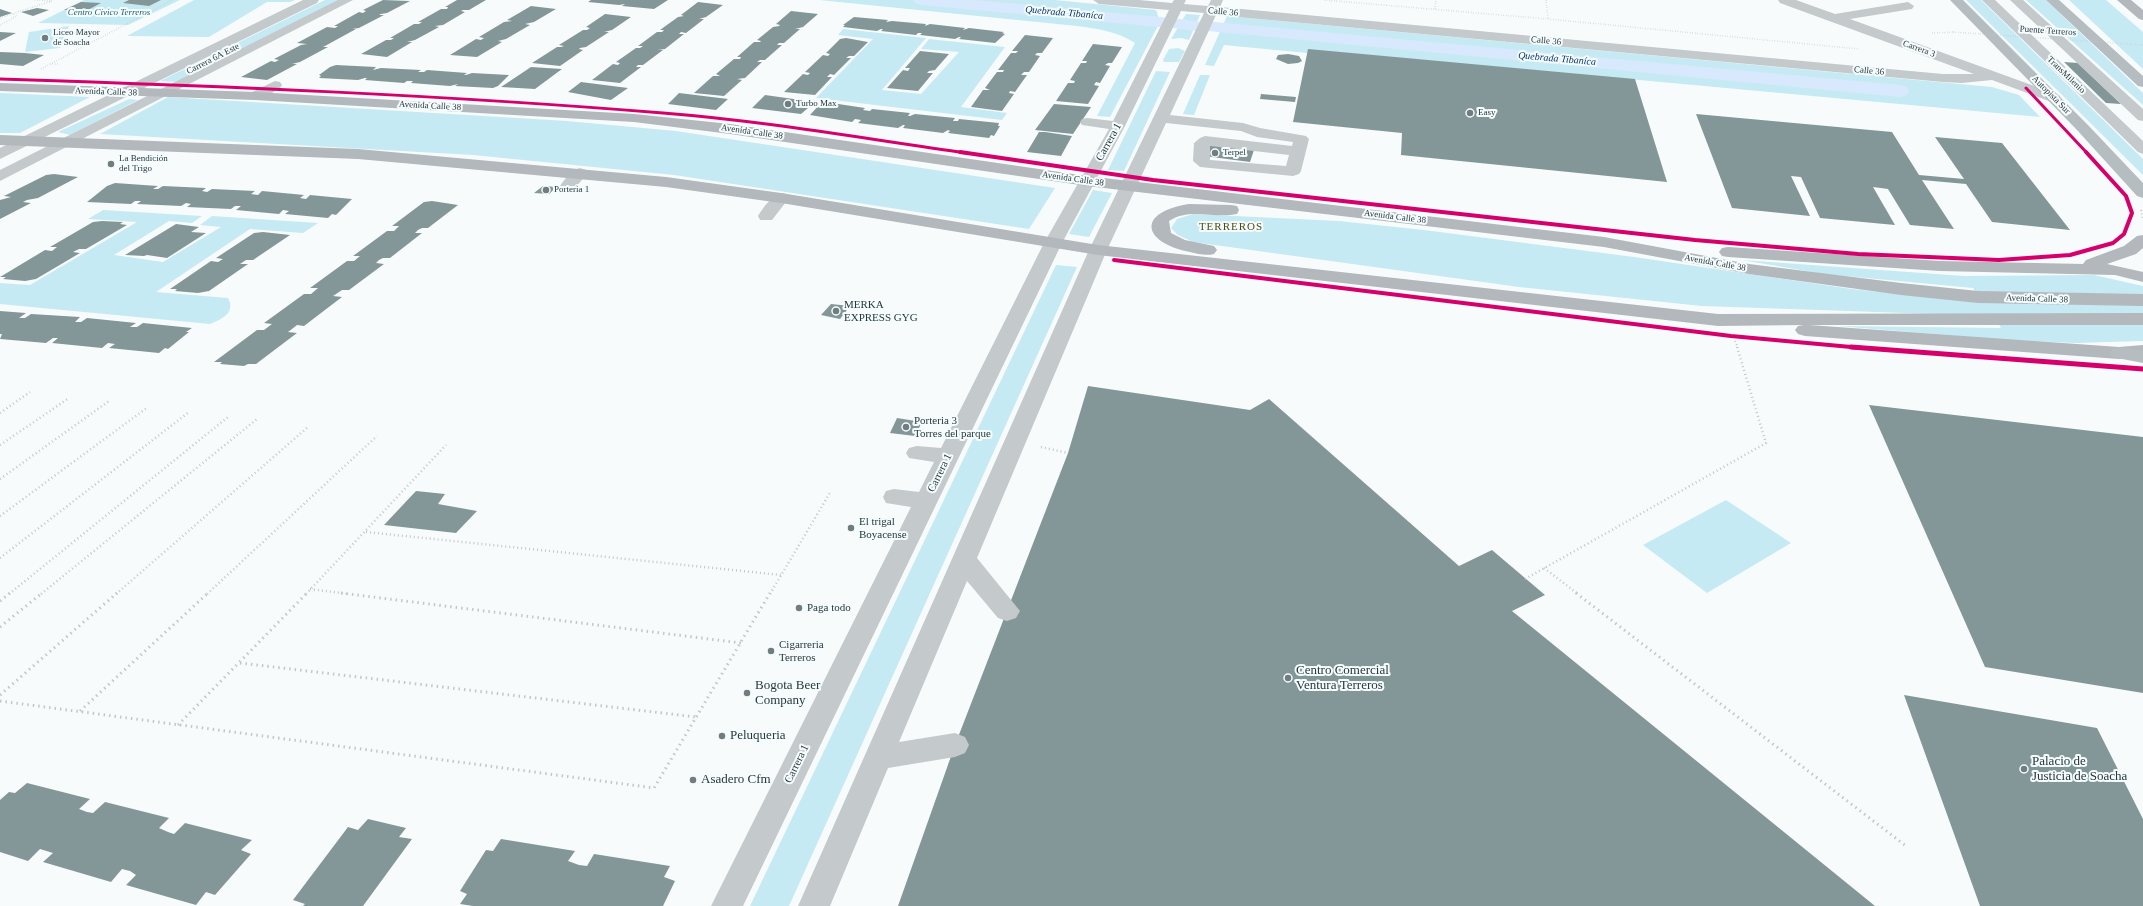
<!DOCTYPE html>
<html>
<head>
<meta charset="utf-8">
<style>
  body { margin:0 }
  canvas { display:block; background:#f7fbfc }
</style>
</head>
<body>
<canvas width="2143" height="906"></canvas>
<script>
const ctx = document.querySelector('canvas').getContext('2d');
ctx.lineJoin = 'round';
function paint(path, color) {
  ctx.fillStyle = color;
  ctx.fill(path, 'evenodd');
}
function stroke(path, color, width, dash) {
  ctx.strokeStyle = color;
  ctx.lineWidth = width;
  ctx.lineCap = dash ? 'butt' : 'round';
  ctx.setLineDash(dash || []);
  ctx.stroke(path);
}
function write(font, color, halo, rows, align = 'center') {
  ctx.font = font + ' Georgia,serif';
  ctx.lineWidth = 4;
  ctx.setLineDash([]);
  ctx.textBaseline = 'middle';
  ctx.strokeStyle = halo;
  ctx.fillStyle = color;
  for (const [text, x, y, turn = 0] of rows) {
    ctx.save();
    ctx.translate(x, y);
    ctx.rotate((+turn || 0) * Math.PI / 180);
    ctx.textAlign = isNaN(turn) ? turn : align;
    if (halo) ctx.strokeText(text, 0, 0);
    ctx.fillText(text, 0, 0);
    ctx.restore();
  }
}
paint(new Path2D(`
  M84 0H180L128 25 38 23Z
  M194 0H295L290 2H267L209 37 127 36Z
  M325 0H344L176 82 160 81Z
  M819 0H1055L1156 10 1160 22 1110 117 1097 116 1135 43C1117 31 1098 29 1077 26Z
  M1966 0H1981L2143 159V175Z
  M2026 0H2046L2143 93V105Z
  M2069 0H2106L2143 32V69Z
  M1186 14 1200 15 1189 40 1181 38 1171 39Z
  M1227 16 1992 87 2019 95 2040 117 1336 52 1307 53 1224 45 1214 66 1205 65Z
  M69 26 60 48 25 52 29 32Z
  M843 29 926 38 882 90 921 94 959 52 921 49 929 39 1005 47 961 107 1007 113 1002 120 816 98 873 39 838 35Z
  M1178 48 1185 51 1179 62H1164L1163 60 1169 49Z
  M1156 71 1170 72 1124 171 1108 170Z
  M1200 75H1210L1194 115 1183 114Z
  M0 93 90 97 20 133H0Z
  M168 97 567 121 676 131 1055 188 1029 229 674 175 473 155 100 134Z
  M129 99 138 100 70 135 58 132Z
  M1093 190 1112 193 1089 237 1069 234Z
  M103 210 202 216 192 223 169 221 114 255 163 262 221 227 200 225 212 216 318 223 303 233 250 229 156 292 228 298C236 313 222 319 210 324L0 304V283L30 285 137 222 88 219Z
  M1193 214 1339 221 1424 230 1634 257 1852 289 1983 303 1973 288 1824 274 1742 260 1964 276 2094 275 2143 286V341L2076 343 2009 340 1837 326 2001 328 1994 316 1702 306 1519 287 1193 242 1178 235 1171 228 1177 219Z
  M1056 265 1077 267 789 906H750Z
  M1726 500 1791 543 1707 593 1643 545Z`), '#c6eaf3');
paint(new Path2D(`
  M913 0H974L1160 17 1166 18 1168 22 1166 26 1160 27 921 5 915 3Z
  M1179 19 1202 22 1204 26 1202 30 1196 31 1173 28 1171 24 1173 20Z
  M1214 22 1900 85 1907 87 1909 91 1907 95 1900 97 1208 31 1206 27 1208 23Z`), '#d8e8fd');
paint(new Path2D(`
  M129 0H161L149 6 123 3Z
  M383 0 410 1 387 13 381 14 379 15H384L359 28 352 29H356L325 46 323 47H328L300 62 292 64H297L267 80 241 77 271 61 275 62 279 60 274 59 301 45 307 44 297 43 327 27 335 28 338 26H334L359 12 363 13 366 11 363 10Z
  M457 0H486L469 10H463L461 11 465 12 443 25 435 26 439 27 415 40 407 42H412L387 57 361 54 386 40H391L394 38H390L414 24H419L422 22H418L441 9H447L448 7H445Z
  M591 0H668L654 9 622 6 625 4 619 5 588 2Z
  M81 2 101 3 86 11 64 10Z
  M698 2 723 5 706 17 699 19H704L686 33 681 32 679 34H684L665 49 658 50H663L643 65H638L636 67H641L620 83 592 80 613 64 618 65 620 63 616 62 636 48H640L643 46H638L657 32H662L664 30H660L678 17 684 16 681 15Z
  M531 6 556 9 534 22 525 24 530 25 506 39 498 41 502 42 477 57 450 55 476 39 481 40 484 38 479 37 504 22 512 21 507 20Z
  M37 8 49 10 33 16 21 12Z
  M0 9 12 13 0 17Z
  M791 11 818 14 803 27 795 29H800L784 43H779L777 45H782L765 60H760L757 62H762L745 78 737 79 742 80 724 96 694 93 713 76H720L716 74 734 59H740L741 57H737L754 42H760L761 41 757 40 773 27 779 26 780 25 776 24Z
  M605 14 631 17 612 30 604 32H609L586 47 580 48 579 49 583 50 560 66 532 63 557 47H561L564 46 559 45 583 30H587L590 28 586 27Z
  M854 17 888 20 886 22 892 21 926 24 925 26 930 24 965 28 963 30 969 28 1004 32 1002 33 1005 34 995 43 959 39 961 37H959L955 39 920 35 922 33H918L916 35 881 31 883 29H881L877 31 843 27 845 25H843Z
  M0 32 16 33 0 41Z
  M1025 35 1053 38 1042 53H1037L1035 55 1040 56 1029 72H1024L1021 75H1027L1015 92 1010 91 1009 93 1014 94 1002 111 971 107 983 90H990L985 88 997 72H1003L1004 70H998L1011 53H1016L1018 51H1012Z
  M846 38 868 42 854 56H849L846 58H851L834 75 830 74 827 77H832L815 95 784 92 803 74 808 75 810 73 805 72 823 55 828 56 830 54 826 53 840 39Z
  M1093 44 1122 47 1112 63H1108L1105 65 1110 66 1100 83 1096 82 1094 85 1099 86 1088 104 1056 101 1068 83H1074L1075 81 1070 80 1081 63H1086L1087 61H1082Z
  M1308 49 1635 79 1667 182 1401 155 1402 133 1293 122Z
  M920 51 949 54 935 70 929 71 927 73H933L918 91 887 88 903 70 908 71 910 68H905Z
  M0 52 25 53 44 55 23 66 0 64Z
  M1288 54 1299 56 1302 61 1298 63 1288 64 1276 59 1278 55Z
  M2064 62 2078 63 2121 104 2106 103Z
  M336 65 376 67 373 70 381 68 421 70 418 72H424L427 70 467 73 464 75H466L472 73 509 75 498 86 493 88 455 86 458 84 450 86 411 83 413 81H407L404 83 365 80 367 78H365L358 80 319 78 321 76 319 75 330 67Z
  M531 67 562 69 535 89 501 87Z
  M581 82 628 88 611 100 568 92Z
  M679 93 728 99 716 110 668 104Z
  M1261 94 1296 97 1295 102 1260 99Z
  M765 95 815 102 801 114 752 108Z
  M825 102 865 108 863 110 870 111 872 109 910 113 908 116H910L915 114 955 118 953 121H958L959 119 999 123 998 126H1000L994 136 991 135 989 138 948 133 950 131 948 130 943 133 903 128 905 125H903L898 128 858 123 861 120 855 119 852 122 810 115 820 104Z
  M1054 104 1091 107 1073 134 1035 130Z
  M1696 114 1892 132 1919 175 1964 179 1935 137 2002 143 2070 230 1992 222 1966 184 1922 180 1954 229 1910 225 1888 189 1873 187 1895 225 1820 218 1801 177 1791 176 1810 216 1732 208Z
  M1039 132H1045L1072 136 1061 156 1027 152Z
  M1209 145 1254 150 1250 162 1204 156Z
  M54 174 78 177 38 198 27 200 23 202 31 203 0 219V200L11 197 4 196 46 175Z
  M115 183 158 186 153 189H158L163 186 206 188 202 191 207 192 212 189 255 191 251 194 258 195 262 191 304 195 300 198 306 199 310 195 352 199 336 215 332 214 328 218 285 214 289 211 283 210 279 214 236 210 241 206H235L231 209 187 207 191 204 186 203 181 206 137 204 141 201H135L131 204 87 202 107 186Z
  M543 186 557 187 549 194 534 193Z
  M432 201 458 205 428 228H422L418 230 415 233H422L390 258H383L379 260 376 263 384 264 349 290H342L333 296 342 297 304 326 297 325 292 329 288 332 297 333 256 364H248L244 366 220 364 222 362H214L257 330H264L272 324 264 323 304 294H311L318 288H310L347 261H354L360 256H353L387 231H394L399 226H392L424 202Z
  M102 221 123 222 120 224 127 225 86 249H79L73 252 80 253 36 279 25 281 3 279 6 277H0L45 250 52 251 57 247H50L93 222Z
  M176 224 199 227 191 232 206 233 167 258 147 255 144 256 125 255Z
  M263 232 290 235 253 260H246L240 264H248L209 291 198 293 175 291 177 289H170L211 261 218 262 223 259 216 258 254 233Z
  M831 304 850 306 840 319 821 315Z
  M0 311 26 313 19 318H25L31 314 80 317 75 322H81L87 318 136 323 130 327H137L143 323 192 328 186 332H189L168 349 165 348 159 353 109 348 115 344 108 343 102 348 52 343 58 338H53L46 343 0 339 2 334H0Z
  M1088 386 1250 410 1269 399 1459 566 1492 550 1545 595 1512 611 1875 906H898L955 745 1068 453Z
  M1869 405 2143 437V693L1985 667Z
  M897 418 922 422 915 436 890 433Z
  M416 491 445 494 438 504 477 511 456 533 384 525Z
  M1904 695 2097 728 2143 819V906H1980Z
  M27 783 90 799 79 809 87 812 93 813 105 802 169 818 159 828 168 832 174 834 185 823 252 840 241 850 251 854 215 895 206 892 196 905 126 885 136 875 130 871 122 869 111 882 43 862 53 853 40 849 28 861 0 852V800L9 792 15 793Z
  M368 819 406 828 399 837 412 839 363 906H303L305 904 293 900 348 827 358 830Z
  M501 839 575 851 568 861 579 865 587 866 594 854 670 866 664 877 675 881 663 906H473L460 904 467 894 460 891 486 850 493 851Z`), '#849798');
stroke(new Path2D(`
  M1324 0 1548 19 1859 49
  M1546 0 1548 19
  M1435 9 1436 0
  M0 18 14 13
  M0 25 17 16 14 14 17 12 52 1 34 0
  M1932 33 1953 32
  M50 64H59
  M41 69 172 0`), '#c4c7c9', 1.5, [0.5, 2]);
stroke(new Path2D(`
  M2141 210 2143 220
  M1735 341 1738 348`), '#c4c7c9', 2, [1, 2.5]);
stroke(new Path2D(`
  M0 413 30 392
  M0 445 69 398
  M1041 447 1068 453
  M0 479 109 401
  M0 516 148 407
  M366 532 781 575
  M0 558 189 412
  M1544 568 1578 594
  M1525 579 1766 443 1737 347
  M310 589 349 594
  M9 594 228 417
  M41 594 257 419
  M116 594 308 427
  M207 594 377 436
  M306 594 446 445
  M770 594 831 491`), '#c4c7c9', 2.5, [1, 3]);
stroke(new Path2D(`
  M341 593 741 643
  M1576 593 1906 846
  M0 601 10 593
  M0 627 42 593
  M240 663 696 717
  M0 695 117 593
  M0 701 654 788 770 593
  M80 711 208 593
  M178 725 307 593`), '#c4c7c9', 3, [1.5, 4]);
paint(new Path2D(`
  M303 0H319L317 3 0 159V148Z
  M338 0H353L0 181V170Z
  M1093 0H1139L1172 3 1174 0H1186L1184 4 1208 6 1211 0H1223L1220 7 1943 74H1974L1780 3 1778 0H1796L1835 14 1908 2 1914 6 1912 9 1850 19 2059 95 2061 98 2059 101H2049L1992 80 1962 83 1943 82 1216 15 1170 115 1243 123 1260 128 1306 136 1309 139 1301 171 1299 174 1293 176 1200 167 1193 161 1194 143 1200 138 1205 136 1292 146 1293 142 1257 137 1241 131 1166 123 1107 250 977 558 1020 611 1016 618 1007 621 998 618 967 581 899 742 955 733 965 737 969 745 965 753 955 757 888 768 830 906H798L1089 250 1204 13 1181 11 1125 126 1062 243 743 906H711L911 507 886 503 883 497 886 491 894 489 919 492 934 462 909 458 906 453 909 448 917 446 941 448 1044 243 1109 129 1082 125 1080 122 1082 119 1087 118 1113 121 1169 10 1099 4ZM1210 146 1289 155 1286 166 1210 160Z
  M1982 0H1995L2143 141V154L2138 152Z
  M2010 0H2023L2143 109V121L2138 120Z
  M275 81 280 82 282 85 280 88C271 93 261 102 250 99L248 96 250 93Z
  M580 168 586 170 588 173 574 189H562L560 186C565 179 571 170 580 168Z
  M781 193 787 194 789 198 772 220H760L758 216C763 208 771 196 781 193Z`), '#c4c9cc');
paint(new Path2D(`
  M2117 0H2131L2143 10V20L2139 19Z
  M0 83 255 92 634 114 730 124 1087 176 1604 237 1749 264 1901 283 1978 291 2143 294V306L1978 303 1901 295 1749 274 1604 247 1087 186 730 134 634 122 255 100 0 91Z
  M0 135 358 149 666 177 781 193 1098 245 1718 314 2143 313V325H1809L2119 347 2143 345V357L2119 359 1805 336 1798 334 1795 330 1798 326 1804 325 1718 326 1098 255 781 203 666 187 358 159 0 145Z
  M1189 204 1231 205 1237 206 1239 210 1237 214C1214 219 1190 207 1169 221L1171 233 1185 240 1214 246 1217 250 1214 254C1206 256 1198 254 1190 252 1141 242 1137 212 1189 204Z
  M2143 235V248L2136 254 2107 264 2143 272V282L2115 275 1940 271 1728 257 1722 256 1719 252 1722 248 1728 247 1940 261 2083 264 2086 260 2124 246 2137 236Z`), '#b2b8bb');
paint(new Path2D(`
  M1950 0H1963L2087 124 2143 183V198L2137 196 2077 130Z
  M2046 0H2059L2143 76V87L2138 86Z
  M2119 347 2143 351V363L2112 357 2109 353 2112 349Z`), '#b6bdc0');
stroke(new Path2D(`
  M1953 32 2143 45`), '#c4c7c9', 1.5, [0.5, 2]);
stroke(new Path2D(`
  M0 79C221 86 442 95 663 113 765 121 866 139 967 153
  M2026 88 2087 153`), '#d6006c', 3);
stroke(new Path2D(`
  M960 152 1153 180 1695 240 1858 254 1999 260 2070 255 2113 243 2124 234 2132 213 2126 196 2086 152
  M1114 260 1731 336 1862 348`), '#d6006c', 4);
stroke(new Path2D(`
  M1851 347 2143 369`), '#d6006c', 5);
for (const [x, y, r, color] of [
  [45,38,4,"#717c7e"],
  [788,104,4,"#717c7e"],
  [1470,113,4,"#717c7e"],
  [1215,153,4,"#717c7e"],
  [111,164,4,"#717c7e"],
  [546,190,4,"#717c7e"],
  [836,311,4,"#717c7e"],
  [906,427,4,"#717c7e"],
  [851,528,4,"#717c7e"],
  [799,608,4,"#717c7e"],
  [771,651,4,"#717c7e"],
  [1288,678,4,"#717c7e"],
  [747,693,4,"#717c7e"],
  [722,736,4,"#717c7e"],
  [2024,769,4,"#717c7e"],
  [693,780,4,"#717c7e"]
]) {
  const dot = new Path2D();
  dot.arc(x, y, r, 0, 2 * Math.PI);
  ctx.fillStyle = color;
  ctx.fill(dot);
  stroke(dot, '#f5fcfe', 1.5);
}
write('9px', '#29373a', '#f5fcfe', [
  ["Calle 36",1223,12,5],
  ["Puente Terreros",2048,31,4],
  ["Calle 36",1546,41,5],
  ["Carrera 3",1919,49,20],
  ["Carrera 6A Este",213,59,-27],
  ["Calle 36",1869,71,5],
  ["TransMilenio",2066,75,44],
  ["Avenida Calle 38",106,92,2],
  ["Autopista Sur",2051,95,45],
  ["Avenida Calle 38",430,106,3],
  ["Avenida Calle 38",752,132,8],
  ["Avenida Calle 38",1073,179,8],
  ["Avenida Calle 38",1395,217,7],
  ["Avenida Calle 38",1715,263,10],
  ["Avenida Calle 38",2037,299,2]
]);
write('italic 9px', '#23606c', '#f5fcfe', [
  ["Centro Civico Terreros",109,13]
]);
write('9px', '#29373a', '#f5fcfe', [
  ["Liceo Mayor",53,33],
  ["de Soacha",53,43],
  ["Turbo Max",796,104],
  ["Easy",1478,113],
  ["Terpel",1223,153],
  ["La Bendición",119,159],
  ["del Trigo",119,169],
  ["Porteria 1",554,190]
], 'left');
write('italic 10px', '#08366d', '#f5fcfe', [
  ["Quebrada Tibaníca",1064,13,5],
  ["Quebrada Tibaníca",1557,59,5]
]);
write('11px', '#29373a', '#f5fcfe', [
  ["Carrera 1",1109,142,-61],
  ["Carrera 1",940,473,-64],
  ["Carrera 1",797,764,-64]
]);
ctx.letterSpacing = '1px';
write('11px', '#4d4b0c', '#f5fcfe', [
  ["TERREROS",1231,227]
]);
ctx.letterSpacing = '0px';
write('11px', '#29373a', '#f5fcfe', [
  ["MERKA",844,305],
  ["EXPRESS GYG",844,318],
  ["Porteria 3",914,421],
  ["Torres del parque",914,434],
  ["El trigal",859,522],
  ["Boyacense",859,535],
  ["Paga todo",807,608],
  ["Cigarreria",779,645],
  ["Terreros",779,658]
], 'left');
write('13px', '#29373a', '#f5fcfe', [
  ["Centro Comercial",1296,671],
  ["Ventura Terreros",1296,686],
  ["Bogota Beer",755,686],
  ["Company",755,701],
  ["Peluqueria",730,736],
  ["Palacio de",2032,762],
  ["Justicia de Soacha",2032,777],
  ["Asadero Cfm",701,780]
], 'left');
</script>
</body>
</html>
